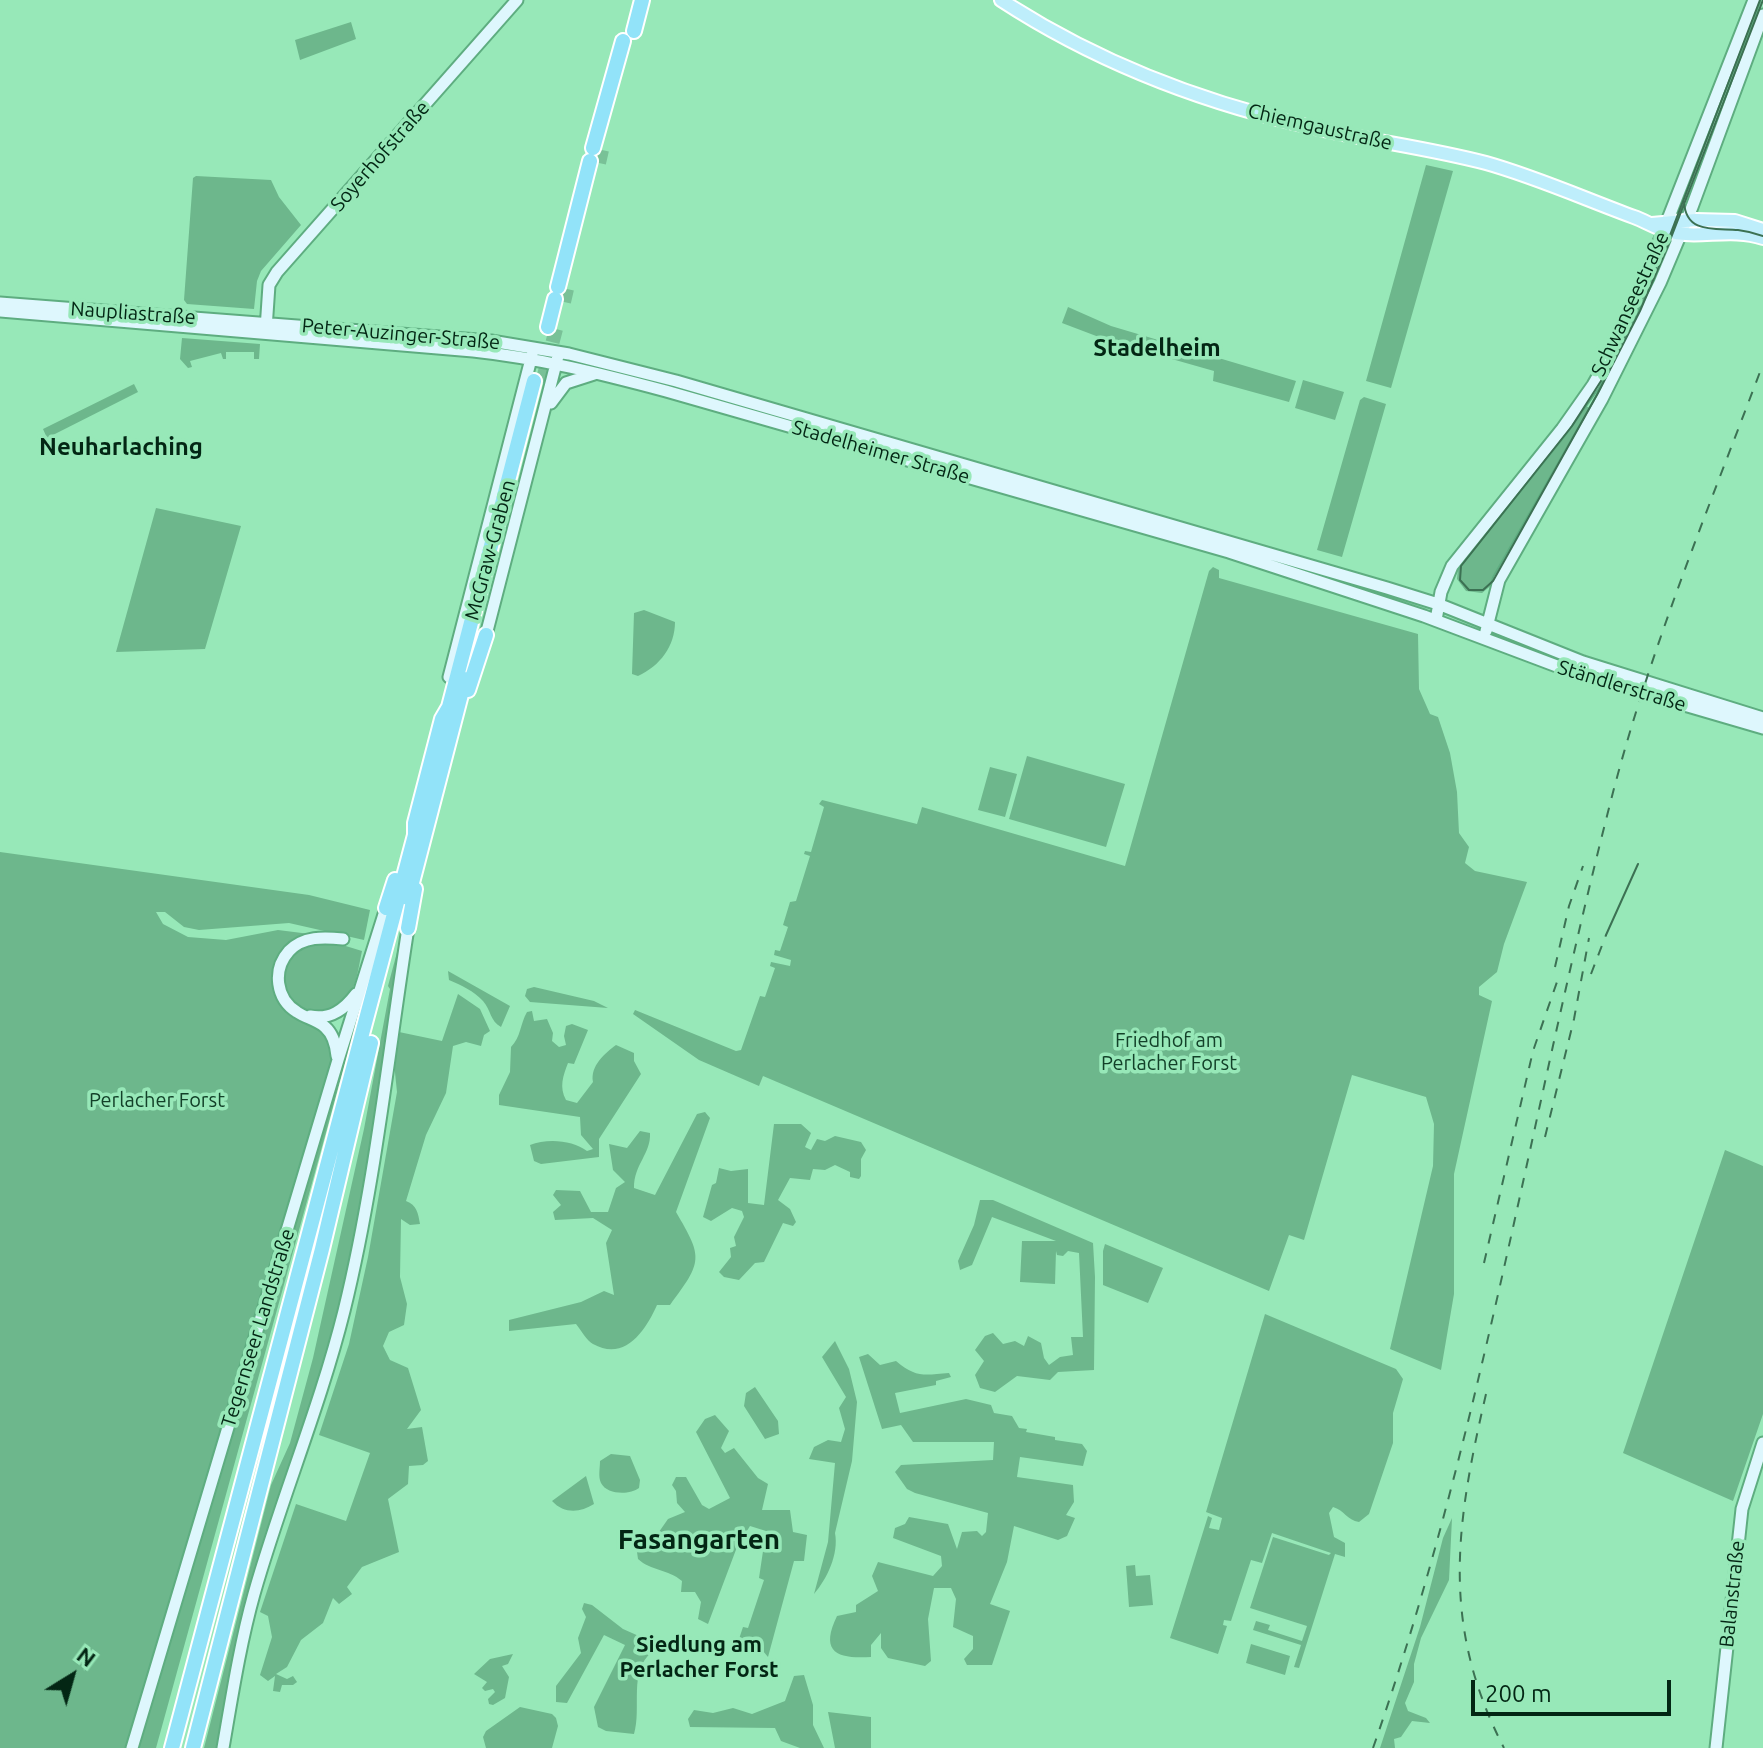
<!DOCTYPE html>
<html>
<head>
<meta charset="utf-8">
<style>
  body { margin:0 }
  #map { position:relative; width:1763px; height:1748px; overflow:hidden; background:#97e8b8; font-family:Ubuntu,sans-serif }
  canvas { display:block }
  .north { position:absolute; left:32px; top:1636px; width:80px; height:80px; -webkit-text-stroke:6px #97e8b8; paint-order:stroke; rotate:37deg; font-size:22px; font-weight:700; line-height:32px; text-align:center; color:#032614 }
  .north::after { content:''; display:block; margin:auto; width:28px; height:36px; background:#032614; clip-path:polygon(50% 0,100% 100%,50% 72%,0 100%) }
  .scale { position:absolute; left:1471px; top:1680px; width:200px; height:36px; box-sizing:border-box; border:4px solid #032614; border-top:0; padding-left:10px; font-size:24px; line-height:28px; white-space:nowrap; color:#032614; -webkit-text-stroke:6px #97e8b8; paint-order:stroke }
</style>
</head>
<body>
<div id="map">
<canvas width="1763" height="1748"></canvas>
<div class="north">N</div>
<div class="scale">200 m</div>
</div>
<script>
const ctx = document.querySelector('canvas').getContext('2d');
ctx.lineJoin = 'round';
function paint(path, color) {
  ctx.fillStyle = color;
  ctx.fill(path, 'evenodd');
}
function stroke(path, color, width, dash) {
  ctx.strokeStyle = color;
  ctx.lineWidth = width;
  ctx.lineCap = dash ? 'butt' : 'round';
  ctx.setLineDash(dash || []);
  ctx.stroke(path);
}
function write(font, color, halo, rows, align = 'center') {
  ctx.font = font + ' Ubuntu,sans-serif';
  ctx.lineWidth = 7;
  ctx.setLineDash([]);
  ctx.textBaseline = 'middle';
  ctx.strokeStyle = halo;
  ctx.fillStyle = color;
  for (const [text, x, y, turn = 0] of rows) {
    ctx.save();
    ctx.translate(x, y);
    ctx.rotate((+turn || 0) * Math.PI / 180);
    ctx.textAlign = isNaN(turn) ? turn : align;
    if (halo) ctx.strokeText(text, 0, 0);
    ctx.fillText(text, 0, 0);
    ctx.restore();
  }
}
paint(new Path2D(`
  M351 22 356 39 300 60 295 40Z
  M1426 165 1453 171 1391 388 1366 381Z
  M196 176 271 180 279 197 301 225 261 271 257 281 254 309 187 304 184 300 193 178Z
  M1068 307 1111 326 1296 381 1289 402 1213 381 1214 371 1112 342 1062 323Z
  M182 338 260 344 259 359H254V352H226V359H223L221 353 190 361 192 367 188 368 180 359Z
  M1303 380 1344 392 1335 420 1295 408Z
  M134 384 138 392 47 438 43 429Z
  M1364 397 1386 404 1342 557 1317 550 1360 400Z
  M1585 405 1592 410 1493 584 1482 593 1466 591 1457 579 1458 568Z
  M156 508 241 526 205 649 116 652Z
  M1213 567 1219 570V578L1418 634 1419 689 1430 714 1438 717 1450 753 1457 792 1459 833 1469 847 1465 863 1475 871 1527 882 1504 944 1497 972 1479 987V995L1492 1001 1454 1174V1294L1441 1370 1390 1349 1433 1166 1434 1124 1426 1097 1352 1075 1304 1240 1289 1235 1269 1291 763 1076 759 1086 699 1060 633 1014 635 1010 736 1051 741 1050 760 996 765 997 775 968 770 966 771 962 790 966 791 960 774 955 775 950 780 951 788 927 783 925 790 902 796 901 810 856 804 854 805 851 811 852 824 807 819 804 822 800 917 824 922 807 1125 866 1209 571Z
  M644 610 675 622C675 646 660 666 638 676L632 674 634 613Z
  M1027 756 1125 784 1106 847 1009 819Z
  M990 767 1017 774 1005 817 978 810Z
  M0 852 309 895 370 910 364 940 289 923 199 930 184 927 165 912H156L163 924 188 937 226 940 278 930 310 934 289 945 275 993 326 1034 332 1046V1062L127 1748H0Z
  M404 926 367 1172 347 1273 325 1361 232 1667 217 1748H204L271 1485 290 1443 313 1358 364 1129 390 989 388 986Z
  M318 942 336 943 362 951C359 965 357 981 351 993 348 998 342 1002 337 1005 298 1035 249 965 318 942Z
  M375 952 369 988 365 991 156 1748H138Z
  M448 971 510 1006 501 1027C490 1021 491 1010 483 1001 474 991 461 985 449 980Z
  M534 987 594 1001 608 1008 530 1002 525 996 527 989Z
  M458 994 480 1009 490 1031 484 1035 481 1046 466 1042 453 1046 446 1093 426 1135 406 1201C417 1205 418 1213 420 1224L410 1225 401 1219 400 1277 407 1304 404 1325 389 1332 383 1346 390 1360 408 1368 421 1410 407 1429 422 1427 428 1461 423 1465 409 1466 408 1484 388 1499 399 1552 362 1567 347 1587 352 1594 339 1604 333 1598 323 1623 301 1640 287 1667 276 1674 287 1679 293 1676 297 1682 293 1685H282L280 1692 273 1691 275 1676 268 1681 260 1675 272 1637 268 1616 260 1612 296 1504 346 1521 370 1453 319 1435 349 1344 368 1257 397 1092 394 1063 399 1032 442 1041Z
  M532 1011 534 1021 547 1019 553 1033 552 1041 559 1047 566 1045 564 1036 566 1026 572 1024 588 1030 574 1064 568 1063C563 1076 559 1087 566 1100L577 1103 593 1082C590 1066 605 1053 616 1045L634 1053V1061L641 1074 599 1139V1157L541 1164 534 1161 530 1145C547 1138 573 1140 587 1151L593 1149 581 1135 580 1117 499 1105V1095L510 1072 511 1047C521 1037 520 1024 527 1012Z
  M705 1112 710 1118 676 1212C703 1258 703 1261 670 1305H657C646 1330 625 1362 593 1344 587 1341 581 1330 576 1324L509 1331V1320L581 1302 604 1291 614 1295 606 1243 612 1230 593 1218 555 1220 553 1212 561 1205 553 1195 556 1190 580 1191 591 1212H608L616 1188 625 1182 613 1170 609 1144 627 1148 640 1131 650 1133C651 1154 634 1164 634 1188L655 1195 697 1114Z
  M774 1124H801L811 1133 805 1147 811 1150 817 1139 825 1141 835 1136 861 1142 866 1150 861 1159V1176L859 1179 850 1177V1172L835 1165 825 1170 813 1169 810 1180 790 1178 778 1200 790 1209 796 1222 793 1226 783 1223 764 1262 755 1263 739 1280 724 1277 719 1272 731 1257 730 1248 736 1246 734 1237 744 1217 742 1211 732 1208 711 1221 703 1217 712 1185 716 1183 719 1168 731 1171 748 1169V1203L764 1205Z
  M1725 1150 1763 1166V1414L1733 1501 1623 1453Z
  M980 1200H993L1093 1243 1095 1277 1094 1370 1058 1372 1050 1380 1017 1376 995 1392 980 1388 975 1375 984 1361 975 1350 985 1336 993 1333 1003 1344 1015 1341 1024 1346 1028 1336 1041 1343 1044 1358 1049 1365 1060 1357 1073 1355 1071 1337H1083L1079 1253 1068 1251 1063 1256 1057 1255 1056 1251 1055 1284 1020 1282 1022 1241H1056L992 1217 972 1265 960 1270 958 1261 974 1225Z
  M1105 1244 1163 1268 1148 1303 1103 1285V1251Z
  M1265 1314 1396 1369 1403 1379 1393 1413V1443L1369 1514 1359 1522C1347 1520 1344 1510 1333 1507L1329 1513 1334 1537 1345 1543V1557L1335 1554 1299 1668 1294 1667 1301 1645 1253 1630 1256 1621 1270 1625 1268 1630 1302 1641 1307 1626 1250 1608 1273 1537 1329 1555 1331 1553 1272 1533 1262 1563 1251 1560 1231 1621 1224 1620 1223 1625 1227 1626 1218 1654 1170 1638 1208 1516 1212 1518 1209 1528 1219 1530 1222 1518 1206 1512Z
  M835 1341 849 1369 857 1402 852 1461 835 1533C839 1554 827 1579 814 1594L828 1542 835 1463 809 1459 814 1447 828 1440 841 1442 845 1429 839 1408 846 1397 822 1357Z
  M868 1354 880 1365 896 1361C916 1378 924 1375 949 1373L951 1377 936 1381V1385L895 1393 900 1413 966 1399 991 1405 994 1413 1012 1416 1019 1428 1027 1429 1026 1432 1055 1437V1440L1082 1444 1087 1451 1083 1466 1020 1457 1017 1477 1073 1485 1074 1502 1066 1515 1075 1518 1067 1536 1058 1540 1014 1526 1007 1562 990 1604 1010 1611 992 1665H967L964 1659 973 1649V1636L953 1627 956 1599 951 1588H934L928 1619 931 1661 925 1666 888 1658 881 1648V1633L871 1645V1657C838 1659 819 1653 837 1616L856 1612V1605L878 1591 872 1576 878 1562 933 1576 942 1566 941 1556 893 1538 895 1528 905 1524 909 1517 948 1524 957 1549 962 1532 977 1531 982 1536 986 1532 988 1513 915 1493 907 1489 895 1472 901 1465 993 1460 994 1442H913L901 1425 882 1429 859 1357Z
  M755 1387 778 1421 779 1434 765 1439 744 1406 746 1393Z
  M715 1415 729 1431 721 1448 725 1453 734 1448 758 1478 768 1484 762 1510H790L793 1532 807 1535 804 1561H794L768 1657 763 1651 736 1648 743 1627 748 1628 764 1580 759 1578 766 1531 750 1526 737 1547 708 1624 698 1619 701 1602 695 1592H681L682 1581C668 1569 651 1571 638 1559L637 1552 644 1542 654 1539 668 1519 685 1512 677 1503 676 1491 672 1485 676 1477H686L702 1505 709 1509 730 1498 696 1432 705 1419Z
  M611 1454 630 1456 640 1480 639 1488C630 1495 607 1495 601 1483 598 1477 600 1468 600 1461Z
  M586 1476 594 1504C580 1513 564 1514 552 1501Z
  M1452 1518 1449 1580 1421 1638 1414 1664V1682L1405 1703 1408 1711 1426 1718 1430 1723 1412 1721 1401 1737 1394 1739 1395 1748H1380L1420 1627 1443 1538Z
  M1135 1565 1136 1576 1150 1575 1153 1605 1129 1607 1126 1566Z
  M584 1603 592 1605 623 1629 650 1641 657 1639 673 1647 672 1651 660 1653 652 1652C628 1671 642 1708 634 1734L606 1731 598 1727 594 1707 625 1645 604 1635 567 1703 556 1702V1686L581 1653 578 1638 586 1617 582 1609Z
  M1251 1644 1290 1656 1285 1675 1246 1663Z
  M513 1654 508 1664 502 1666 509 1677 505 1698 493 1705 489 1704 488 1699 495 1692 493 1689 485 1691 482 1688 487 1682 474 1674 490 1659Z
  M804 1675 813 1705V1725L824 1748H800L781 1741 775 1728 690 1727 688 1719 694 1710 713 1713 733 1708 752 1714 785 1701 794 1676Z
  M520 1707 552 1714 556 1718 558 1726 552 1748H486L483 1737 486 1731Z
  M828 1712 871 1717V1748H835Z`), '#6db78c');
stroke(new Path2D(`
  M599 163 602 150
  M564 302 567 289
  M542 383 556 329`), '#79c197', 14, [14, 7]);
const secondary = new Path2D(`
  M0 303 491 341 569 354 676 381 1387 588 1438 604 1583 662 1763 718
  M0 311 473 351C539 358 602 374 666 391L1229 552 1424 616 1578 674 1763 728
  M266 329 269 285 277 272 517 0
  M551 403 566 383 594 374
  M1436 620 1441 592 1452 566 1562 429 1593 385 1610 355 1637 298 1754 0
  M1486 631 1499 580 1602 399 1660 283 1692 207 1763 15
  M486 635 558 356
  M449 677 532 355
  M310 1016C330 1020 344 1010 356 994
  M337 1056C336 1045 333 1034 325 1027 317 1020 306 1018 297 1012 276 999 272 970 289 951 303 936 324 937 343 939
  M132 1748 338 1060 386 908
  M223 1748C232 1696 240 1644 254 1594 281 1499 320 1407 344 1311 375 1185 388 1056 408 928
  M1716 1748 1742 1509 1763 1443`);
const primary = new Path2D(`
  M1001 0C1093 60 1195 100 1302 125 1362 140 1425 147 1486 163 1536 177 1585 199 1634 217 1645 221 1656 228 1667 231 1698 240 1730 227 1763 238
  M1652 224 1696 220 1735 221 1763 230`);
const highway = new Path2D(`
  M634 31 642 0
  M593 148 623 41
  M558 287 590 161
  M548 327 555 299
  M468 690 486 635
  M408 898 465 679
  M386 908 395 880
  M408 928 415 889
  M172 1748 415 835V823L442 719 449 707 534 381
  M193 1748 322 1249 371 1043`);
stroke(secondary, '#5ead80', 15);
stroke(primary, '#fff', 16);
stroke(highway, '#fff', 18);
stroke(secondary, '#def7fd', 11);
stroke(primary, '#beeefb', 12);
stroke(highway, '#92e3f9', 14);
stroke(new Path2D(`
  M1760 0 1667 243 1610 367 1572 426 1461 566 1460 580 1469 590H1483L1493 581 1598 393 1640 311 1669 243 1763 0
  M1684 202C1686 234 1714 228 1738 230 1746 231 1755 233 1763 236
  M1606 935 1638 864`), '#3c7153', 2);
stroke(new Path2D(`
  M1555 967 1569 906 1583 866
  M1591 974 1606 935
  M1545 1137 1574 1019 1589 938
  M1484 1263 1533 1051 1558 979
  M1486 1394C1456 1524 1440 1624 1504 1748
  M1373 1748C1480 1442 1529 1121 1609 808 1647 656 1708 510 1763 364`), '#3c7153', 2, [10, 10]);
write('20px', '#032614', '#97e8b8', [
  ["Chiemgaustraße",1320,127,13],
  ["Soyerhofstraße",380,156,-49],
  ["Schwanseestraße",1630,304,-65],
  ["Naupliastraße",133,313,4],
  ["Peter-Auzinger-Straße",401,334,5],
  ["Stadelheimer Straße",881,452,16],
  ["McGraw-Graben",490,550,-75],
  ["Ständlerstraße",1622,686,17],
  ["Tegernseer Landstraße",258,1328,-73],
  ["Balanstraße",1732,1594,-84]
]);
write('20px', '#134129', '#97e8b8', [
  ["Friedhof am",1169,1040],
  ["Perlacher Forst",1169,1063],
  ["Perlacher Forst",157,1100]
]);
write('bold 22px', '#032614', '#97e8b8', [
  ["Siedlung am",699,1645],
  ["Perlacher Forst",699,1670]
]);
write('bold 24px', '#032614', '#97e8b8', [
  ["Stadelheim",1157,348],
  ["Neuharlaching",121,447]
]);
write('bold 28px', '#032614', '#97e8b8', [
  ["Fasangarten",699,1540]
]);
</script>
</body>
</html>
